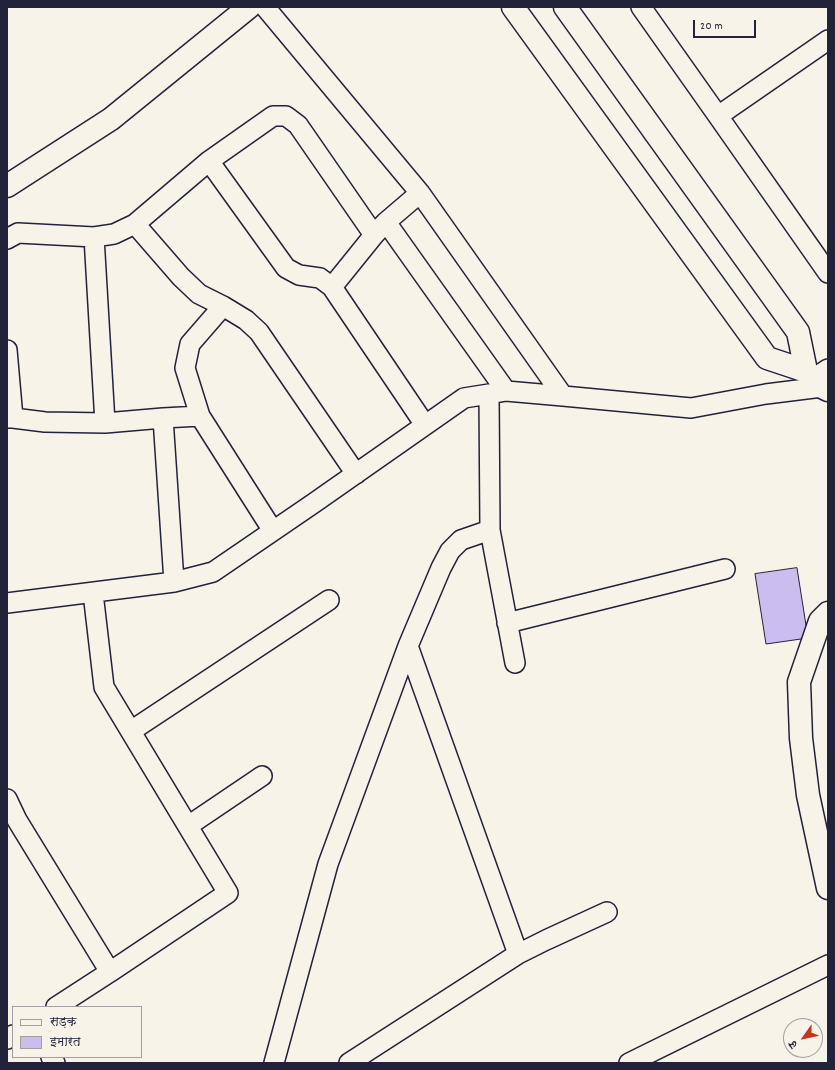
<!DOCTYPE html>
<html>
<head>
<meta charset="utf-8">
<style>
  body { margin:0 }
  #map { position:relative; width:835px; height:1070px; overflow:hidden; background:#f7f3e8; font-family:Dekko,"Playpen Sans Deva",sans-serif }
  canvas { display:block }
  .frame { position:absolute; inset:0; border:8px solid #22223b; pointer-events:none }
  .legend { position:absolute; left:12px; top:1006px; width:130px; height:52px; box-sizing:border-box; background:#f7f3e8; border:1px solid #a29fa3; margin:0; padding:5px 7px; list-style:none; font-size:12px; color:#22223b }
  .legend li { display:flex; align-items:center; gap:8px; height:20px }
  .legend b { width:20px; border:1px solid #a29fa3 }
  .north { position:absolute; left:783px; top:1018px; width:40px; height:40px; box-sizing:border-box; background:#f7f3e8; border:1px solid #a29fa3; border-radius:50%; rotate:237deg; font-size:11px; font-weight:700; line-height:16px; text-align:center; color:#22223b }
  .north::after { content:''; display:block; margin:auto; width:14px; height:18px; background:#c8321e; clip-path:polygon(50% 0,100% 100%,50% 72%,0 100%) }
  .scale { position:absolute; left:693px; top:20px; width:63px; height:18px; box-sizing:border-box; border:2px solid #22223b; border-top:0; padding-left:5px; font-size:12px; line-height:14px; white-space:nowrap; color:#22223b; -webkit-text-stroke:3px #f7f3e8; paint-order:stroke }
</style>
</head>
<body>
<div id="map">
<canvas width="835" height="1070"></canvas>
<div class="frame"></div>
<ul class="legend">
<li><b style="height:5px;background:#f7f3e8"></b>सड़क</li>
<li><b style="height:11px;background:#cbbdee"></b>इमारत</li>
</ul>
<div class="north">उ</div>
<div class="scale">20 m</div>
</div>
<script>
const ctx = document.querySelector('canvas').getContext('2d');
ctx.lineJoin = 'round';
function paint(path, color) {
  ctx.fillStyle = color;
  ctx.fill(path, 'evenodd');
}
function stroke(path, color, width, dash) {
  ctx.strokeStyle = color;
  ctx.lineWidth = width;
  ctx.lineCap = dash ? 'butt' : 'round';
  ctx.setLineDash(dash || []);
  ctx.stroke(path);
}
const building = new Path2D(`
  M797 568 808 638 766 644 755 574Z`);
paint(building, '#cbbdee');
stroke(building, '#22223b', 1);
const street = new Path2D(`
  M265 7 420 193 563 396 691 408 766 394 822 387
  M641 7 718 116 828 273
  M718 116 828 40
  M209 161 286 268 299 275 320 278 332 287 425 425
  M386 222 506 391
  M135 224 181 277 199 294 223 306 190 344 185 368 200 416
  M94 237 114 234 135 224 209 161 273 116H286L298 125 374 235
  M7 239 18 233 94 237 105 423
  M332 287 374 235 386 222 420 193
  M223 306 246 320 259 332 356 474
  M7 350 13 418
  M813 379 828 369
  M7 418H13L45 422 105 423 163 418
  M490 530 515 663
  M174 582 163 418 200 416 273 531
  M93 593 104 687 228 893 110 972
  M7 603 174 582 213 572 314 503 464 398 489 394
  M507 623 725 569
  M131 731 329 600
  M7 799 17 820 110 972 56 1007
  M188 826 262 776
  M518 954 408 646 441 568 450 551 461 540 490 530 489 394 506 391 563 396
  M7 1039 13 1035
  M51 1057 55 1063
  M274 1063 328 864 408 646
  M349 1063 518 954 546 940 607 912
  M629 1063 828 965`);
const secondary = new Path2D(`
  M513 7 767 358 806 371 822 387 828 390
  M565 7 798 332 806 371
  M7 186 111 119 249 7
  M828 613 820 621 799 682 801 738 808 795 828 888`);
stroke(street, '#22223b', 22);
stroke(secondary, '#22223b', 25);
stroke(street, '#f7f3e8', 19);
stroke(secondary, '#f7f3e8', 22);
</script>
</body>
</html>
